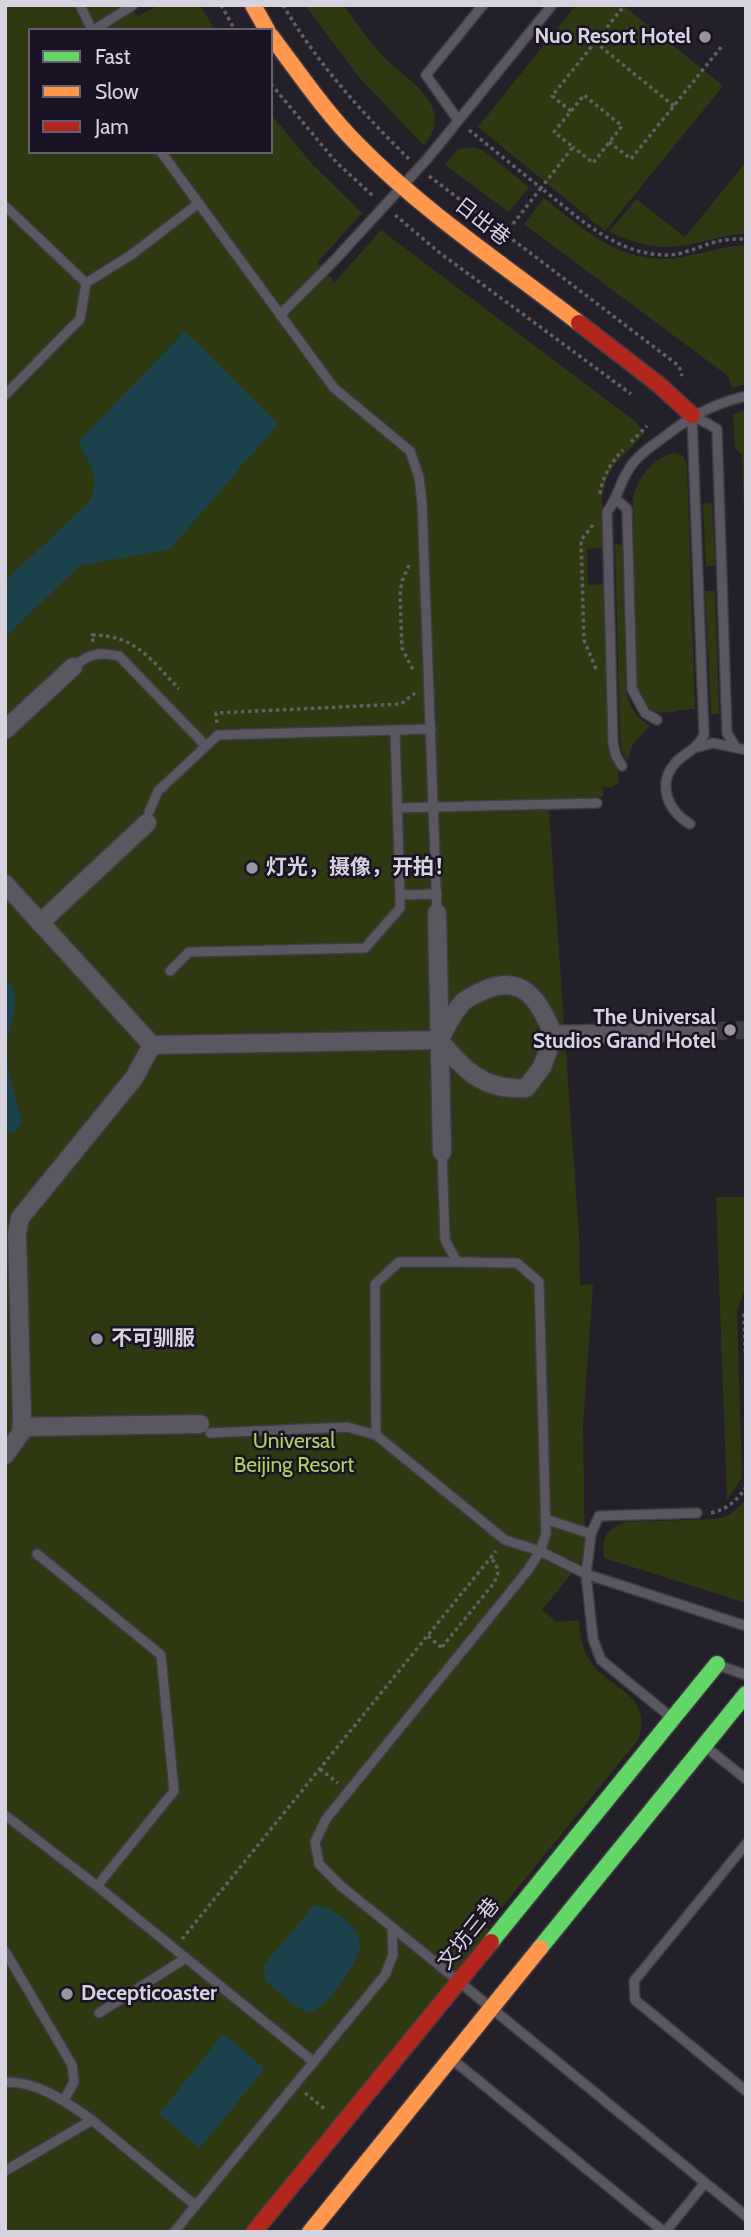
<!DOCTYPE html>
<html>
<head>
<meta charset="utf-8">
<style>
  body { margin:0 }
  #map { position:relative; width:751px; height:2237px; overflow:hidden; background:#24202a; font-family:Cabin,sans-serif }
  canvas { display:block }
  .frame { position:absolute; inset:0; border:7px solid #d7d2e0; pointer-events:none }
  .legend { position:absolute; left:28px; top:28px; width:245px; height:126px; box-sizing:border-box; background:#1a1225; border:2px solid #665f70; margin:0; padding:9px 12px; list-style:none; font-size:21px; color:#d7d2e0 }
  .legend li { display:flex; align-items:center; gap:14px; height:35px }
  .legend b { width:35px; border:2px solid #665f70 }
</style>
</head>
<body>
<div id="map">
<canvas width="751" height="2237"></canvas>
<div class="frame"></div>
<ul class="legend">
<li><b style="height:9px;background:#63d668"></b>Fast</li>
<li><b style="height:9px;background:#ff974d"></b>Slow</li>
<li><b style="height:9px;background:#b3261e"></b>Jam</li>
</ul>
</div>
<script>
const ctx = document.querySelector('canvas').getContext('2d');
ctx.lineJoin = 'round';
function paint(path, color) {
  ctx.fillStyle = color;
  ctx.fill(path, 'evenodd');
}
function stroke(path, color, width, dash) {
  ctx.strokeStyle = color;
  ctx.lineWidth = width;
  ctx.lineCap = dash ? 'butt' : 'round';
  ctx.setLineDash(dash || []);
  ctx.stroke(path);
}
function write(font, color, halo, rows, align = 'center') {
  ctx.font = font + ' Cabin,"Noto Sans SC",sans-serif';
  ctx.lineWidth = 5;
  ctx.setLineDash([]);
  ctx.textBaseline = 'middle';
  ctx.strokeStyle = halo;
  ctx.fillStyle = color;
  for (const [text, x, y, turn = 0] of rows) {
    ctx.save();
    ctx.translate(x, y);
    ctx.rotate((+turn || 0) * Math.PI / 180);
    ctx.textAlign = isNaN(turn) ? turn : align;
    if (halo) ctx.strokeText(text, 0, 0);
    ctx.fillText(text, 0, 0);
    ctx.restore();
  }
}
paint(new Path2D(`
  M5 5H127L138 16 159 5H200L215 30H30V152H271V114L311 163 362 213 317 263 335 282 381 230 636 422 645 433 613 466 606 481 602 497V548L587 549 588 585 603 584 608 739 618 772 619 782 611 788 603 787V797L548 799 579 1234 580 1285 593 1284 583 1425 585 1557 542 1610 557 1622 579 1620C580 1636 583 1654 594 1666 616 1692 653 1696 638 1740L486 1927 494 1933 244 2232H5Z
  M305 5H344C355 22 368 39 381 54 404 80 458 104 424 146L359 77Z
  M576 5H623L723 86 605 231 478 127Z
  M472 147 484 151 529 187 509 212 445 165 458 149Z
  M746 162V233C723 235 702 243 680 246 655 250 631 242 609 232L636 199 685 237Z
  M544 198C586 231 624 268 682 257 704 253 724 246 746 245V384L732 388 728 376 524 224Z
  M746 409V540H745L742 454 735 449 733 415Z
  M675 453 683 456 687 464 695 709C667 710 652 724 637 690L633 501C635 480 653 457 675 453Z
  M712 503 715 566H706L703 504Z
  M615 544 622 545 626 690C629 707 636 717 650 726L633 744 627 761 622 751 620 738Z
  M705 591H715L719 714H711Z
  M716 1197H746V1285L737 1312 742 1477 727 1500Z
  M746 1500V1603L604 1558C601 1538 607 1528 626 1522L717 1519 728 1516Z`), '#2e3912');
paint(new Path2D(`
  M185 331 278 424 170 549 79 566 5 638V581L89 502C102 476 89 465 78 442Z
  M9 981C23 999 9 1025 7 1046 6 1071 16 1098 22 1123L13 1134 9 1131 5 1135V983Z
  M314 1905C327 1907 333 1910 342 1918 350 1925 360 1933 360 1945 361 1959 324 2012 310 2012 298 2012 275 1988 265 1981L264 1965Z
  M223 2034 265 2068 200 2148 159 2114Z`), '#1b414b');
stroke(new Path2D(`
  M709 1031 746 1030`), '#3f3b45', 18, [18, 9]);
const lane = new Path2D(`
  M80 5 92 30
  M94 30 133 5
  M458 120 426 75 483 5
  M161 152 334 388 410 451 419 477 422 503 437 913
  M5 206 86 283
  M280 315 333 262 428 158 552 5
  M5 395 80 319 86 283 131 255 199 203
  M694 416 717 429 727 733 735 746
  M617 500 627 509 632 689 645 713 657 720
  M79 663C92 652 103 653 119 656L206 746
  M395 730 400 895 437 894
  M698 747 713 743 746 750
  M622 766 616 756 613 743 607 512C618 498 619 484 629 469 636 457 649 448 660 440 690 417 709 405 746 396
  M397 808 597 803
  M149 812 158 791 218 735 431 729
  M690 824C668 811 656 784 676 762 687 751 696 751 704 735L692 417
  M170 971 189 952 365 948 400 908V895
  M457 1262H399L375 1284 376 1435 505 1540 540 1551 586 1574 746 1626
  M210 1433 347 1427 376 1435
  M545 1519 591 1534
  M37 1554 161 1655 174 1791 97 1886 314 2062
  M718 1665 746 1675
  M672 1718 601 1660 593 1639 586 1574 591 1534 599 1516 697 1513
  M706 1747 746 1779
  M5 1815 97 1886
  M746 1844 634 1981 635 2000 746 2091
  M392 1927 746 2216
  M5 1951 72 2065 74 2082 64 2100
  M99 2013 186 1958
  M453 2060 664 2232
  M5 2082C38 2081 66 2102 92 2120
  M5 2171 92 2120 196 2206
  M174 2232 385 1975 393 1955 392 1927 341 1886 319 1864 315 1842 326 1819 528 1570 540 1551 546 1534 539 1282 517 1263 457 1262 445 1240 442 1152
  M665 2232 705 2183`);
const street = new Path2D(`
  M5 730 73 667
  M5 884 152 1045
  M437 913 442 1152
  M40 923 147 823
  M554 1035 542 1067 526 1088C484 1091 464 1070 439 1040 446 1028 453 1012 463 1002 469 997 480 992 487 989 527 974 539 1004 554 1035L709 1031
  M22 1427 200 1424
  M5 1455 21 1433 22 1420 17 1233 20 1218 134 1078 152 1045 439 1040`);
const fast = new Path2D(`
  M491 1942 717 1664
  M540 1948 746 1694`);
const slow = new Path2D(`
  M253 5 267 30
  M271 36C299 73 325 112 358 145 424 212 504 265 579 323
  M310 2232 540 1948`);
const jam = new Path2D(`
  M579 323 658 384 692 415
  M254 2232 491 1942`);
stroke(lane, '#3e3b43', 12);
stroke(street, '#3e3b43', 21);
stroke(fast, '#3e3b43', 19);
stroke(slow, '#3e3b43', 19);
stroke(jam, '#3e3b43', 19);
stroke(new Path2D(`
  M221 5 235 30
  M283 5C317 63 362 113 410 160
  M595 42 674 106
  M271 84 336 162 373 196
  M571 111 552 96 624 6
  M469 130 541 188 573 147 554 132 584 95 622 126 593 163 573 147
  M609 142 631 159 722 46
  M429 176 679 366 682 376
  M395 215 440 253 631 394
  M513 224 541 188C578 217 616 255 667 255 685 255 701 245 719 241 727 239 737 239 746 239
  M631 442 647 426
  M600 494C603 475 610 464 623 450
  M593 525 581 540 584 640 596 669
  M409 565 402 581 400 595 402 648 414 672
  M93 642 92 635C136 635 151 660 179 689
  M217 723 216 713 401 704 415 693
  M746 1307 744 1315 746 1372
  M711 1513C727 1509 737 1501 746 1487
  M428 1636 442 1648
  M442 1647 494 1583 498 1573 496 1564 491 1558
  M320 1769 338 1783
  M182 1939 496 1551
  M305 2093 326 2110`), '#625f66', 3.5, [3.5, 3.5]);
stroke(lane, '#5a5760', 9);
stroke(street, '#5a5760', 18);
stroke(fast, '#63d668', 16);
stroke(slow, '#ff974d', 16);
stroke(jam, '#b3261e', 16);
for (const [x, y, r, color] of [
  [705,37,7,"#9894a0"],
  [252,868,7,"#9894a0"],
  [730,1030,7,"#9894a0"],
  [97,1339,7,"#9894a0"],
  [67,1994,7,"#9894a0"]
]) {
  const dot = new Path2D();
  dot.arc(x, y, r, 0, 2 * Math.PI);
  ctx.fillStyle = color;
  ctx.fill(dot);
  stroke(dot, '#1a1225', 2.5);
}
write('bold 21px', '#d7d2e0', '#1a1225', [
  ["Nuo Resort Hotel",691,37,"right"],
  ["灯光，摄像，开拍！",266,868],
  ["The Universal",716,1018,"right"],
  ["Studios Grand Hotel",716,1042,"right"],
  ["不可驯服",111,1339],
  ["Decepticoaster",81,1994]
], 'left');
write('21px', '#d7d2e0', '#1a1225', [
  ["日出巷",482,222,38],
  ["文坊三巷",469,1934,-51]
]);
write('21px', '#add25a', '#1a1225', [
  ["Universal",294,1442],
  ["Beijing Resort",294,1466]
]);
</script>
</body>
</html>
